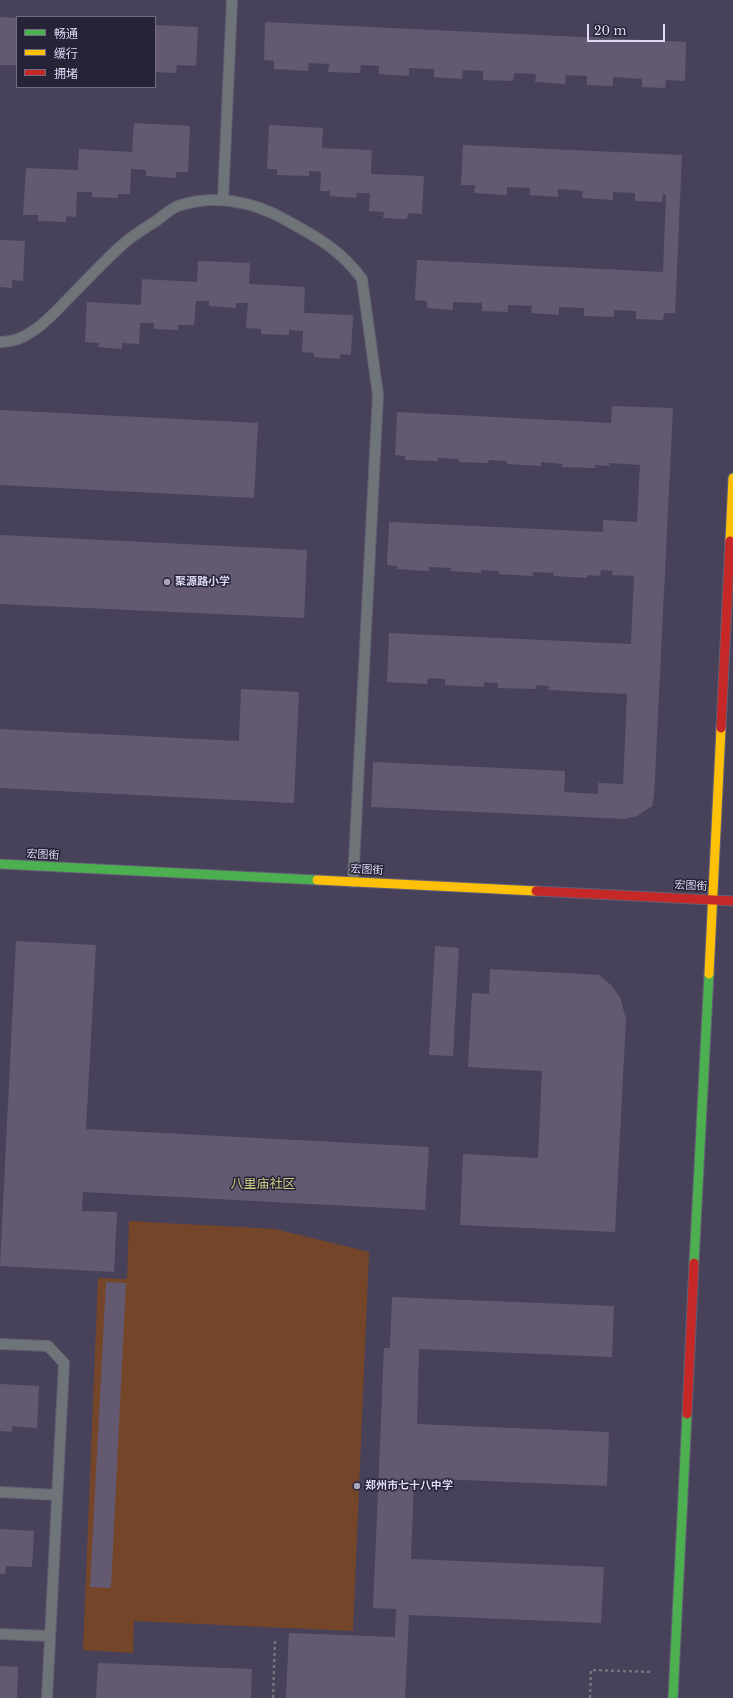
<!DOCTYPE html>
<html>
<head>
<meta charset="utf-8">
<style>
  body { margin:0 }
  #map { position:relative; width:733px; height:1698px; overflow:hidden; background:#47425a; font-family:"Libre Baskerville","Noto Sans SC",serif }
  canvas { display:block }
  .legend { position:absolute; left:16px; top:16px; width:140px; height:72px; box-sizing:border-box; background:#272337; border:1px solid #706c83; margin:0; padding:5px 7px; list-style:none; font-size:12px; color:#dedaf6 }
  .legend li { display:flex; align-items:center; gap:8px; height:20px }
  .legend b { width:20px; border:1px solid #706c83 }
  .scale { position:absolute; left:587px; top:24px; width:78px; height:18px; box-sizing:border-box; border:2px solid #dedaf6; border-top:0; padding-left:5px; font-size:12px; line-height:14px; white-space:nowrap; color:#dedaf6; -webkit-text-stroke:3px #272337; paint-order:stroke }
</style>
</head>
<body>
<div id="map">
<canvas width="733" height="1698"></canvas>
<ul class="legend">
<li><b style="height:5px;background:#4caf50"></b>畅通</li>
<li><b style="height:5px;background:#ffc107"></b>缓行</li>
<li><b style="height:5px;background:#c62828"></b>拥堵</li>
</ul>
<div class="scale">20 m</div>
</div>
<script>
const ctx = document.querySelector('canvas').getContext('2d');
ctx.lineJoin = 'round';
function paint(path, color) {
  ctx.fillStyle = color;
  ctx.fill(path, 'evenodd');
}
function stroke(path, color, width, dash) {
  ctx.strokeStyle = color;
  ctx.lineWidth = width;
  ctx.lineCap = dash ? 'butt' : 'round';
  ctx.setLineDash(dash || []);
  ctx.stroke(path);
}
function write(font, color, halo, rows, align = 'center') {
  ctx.font = font + ' "Libre Baskerville","Noto Sans SC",serif';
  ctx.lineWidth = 3;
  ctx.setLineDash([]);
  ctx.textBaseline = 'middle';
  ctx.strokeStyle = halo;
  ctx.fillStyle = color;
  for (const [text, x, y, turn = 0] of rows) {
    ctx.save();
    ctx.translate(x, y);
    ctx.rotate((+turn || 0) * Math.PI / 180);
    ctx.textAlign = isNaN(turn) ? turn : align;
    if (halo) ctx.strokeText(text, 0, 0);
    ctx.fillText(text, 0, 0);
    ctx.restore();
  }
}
paint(new Path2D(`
  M129 1221 275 1229 369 1252 353 1631 134 1621 133 1653 83 1650 98 1278 127 1279Z`), '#754529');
paint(new Path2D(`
  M0 17 17 18V65H0Z
  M265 22 686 42 685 81 666 80 665 88 642 87V79L613 77V86L587 85V76L566 75 565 84 535 82 536 74 514 73 513 81 483 80V71L463 70 462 79 434 77V69L409 68V76L379 74V66L361 65 360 73 328 72 329 64 309 63 308 71 274 69V61L264 60Z
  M155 25 198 27 196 66 177 65 176 73 155 72Z
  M134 123 190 126 188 172H176V178L146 176V170L131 169 130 194H118V198L92 197V192H77L76 217 66 216V222L38 221V215H23L26 168 78 170 79 149 132 152Z
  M269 125 323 128 322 148 372 150 371 174 424 176 422 214 408 213 407 219 383 218 384 212 369 211 370 193H357L356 198 330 196V191H320L321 172 309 171V176L277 175V169H267Z
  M463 145 682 155 675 313H664L663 320 636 319V311L614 310V317L584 316V308L559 307V315L531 313 532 306 508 305V312L482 311V303L453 302V310L427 308V301L415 300 417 260 663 272 666 195 663 194 662 202 635 201V193L613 192V200L582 198 583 191 558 189V197L530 195V188L507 187V195L474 193 475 185H461Z
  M0 240 25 241 23 281 12 280V288L0 287Z
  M198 261 250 263 249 284 305 287 304 313 353 315 351 355 340 354V359L314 357V353L302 352 303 331 289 330V335L261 334V329L246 328 248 303H236V308L209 306V301H196L194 325H178V330L154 329V323H140L139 344 122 343V349L98 347 99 343 85 342 87 302 141 305 142 279 197 282Z
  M612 406 673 408 654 796 652 806 637 816 625 819 371 807 373 762 565 771 564 792 598 794V783L623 784 627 694 548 690 549 686 536 685V689L498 688V683L484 682V687L445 685V679L428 678 427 684 387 682 389 633 631 644 634 576 612 575 613 571 601 570 600 576 587 575V578L553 576 554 573 533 572V576L499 574V571L481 570V573L450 571 451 568 429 567V571L397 569V566L387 565 389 522 603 532V520L637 522 640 465 609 463V466L595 465V468L562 467V464L541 462V466L507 464V461L489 460 488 463 459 462V459L438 458V461L405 460V456L395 455 397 412 611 423Z
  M0 410 258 423 254 498 0 485Z
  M0 535 307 550 304 618 0 604Z
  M241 689 299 692 294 803 0 788V729L239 741Z
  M16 941 96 945 86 1129 429 1147 425 1210 83 1192 82 1211 117 1212 114 1272 0 1266Z
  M435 946 459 948 453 1056 429 1055Z
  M490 969 599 975 611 985 620 997 626 1019 615 1232 460 1225 463 1154 538 1158 542 1071 468 1067 472 993 489 994Z
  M106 1282 126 1283 111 1588 90 1587Z
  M392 1297 614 1306 612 1357 419 1349 417 1424 609 1432 607 1486 414 1478 411 1559 604 1567 601 1623 409 1615 405 1698H286L289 1633 395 1637 396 1609 373 1608 384 1348H390Z
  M0 1384 39 1386 37 1428 12 1426V1432L0 1431Z
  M0 1529 34 1531 32 1567 6 1566 5 1574H0Z
  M98 1663 252 1669 251 1698H96Z
  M0 1666 18 1667 17 1698H0Z`), '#635a71');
const lane = new Path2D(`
  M223 200 232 1
  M0 342C25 343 47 321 63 304 82 285 101 264 121 246 131 236 144 229 156 221 163 216 170 209 178 206 213 194 252 201 284 219 316 237 339 248 362 279L378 395 353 882
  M0 1344 48 1346 64 1363 47 1698
  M0 1492 57 1495
  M0 1634 50 1636`);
const fast = new Path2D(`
  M0 864 317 880
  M694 1263 709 974
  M673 1698 687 1414`);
const slow = new Path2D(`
  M730 541 733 478
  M317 880 536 891
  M709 974 721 728`);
const jam = new Path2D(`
  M721 728 730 541
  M536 891 733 901
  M687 1414 694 1263`);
stroke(lane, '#635f74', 12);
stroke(fast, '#635f74', 11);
stroke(slow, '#635f74', 11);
stroke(jam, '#635f74', 11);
stroke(new Path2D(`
  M273 1698 275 1640
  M590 1698 591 1670 651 1672`), '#72757c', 2.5, [3, 3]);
stroke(lane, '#6e7478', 10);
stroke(fast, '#4caf50', 9);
stroke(slow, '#ffc107', 9);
stroke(jam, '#c62828', 9);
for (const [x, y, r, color] of [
  [167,582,4,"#a9a5bf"],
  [357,1486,4,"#a9a5bf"]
]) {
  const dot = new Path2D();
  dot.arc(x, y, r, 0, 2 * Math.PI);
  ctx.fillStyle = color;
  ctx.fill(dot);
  stroke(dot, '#272337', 1.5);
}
write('bold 11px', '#dedaf6', '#272337', [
  ["聚源路小学",175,582],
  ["郑州市七十八中学",365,1486]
], 'left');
write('11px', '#dedaf6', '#272337', [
  ["宏图街",43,855,3],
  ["宏图街",367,870,3],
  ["宏图街",691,886,3]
]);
write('13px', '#c8ce81', '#272337', [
  ["八里庙社区",263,1184]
]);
</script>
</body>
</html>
